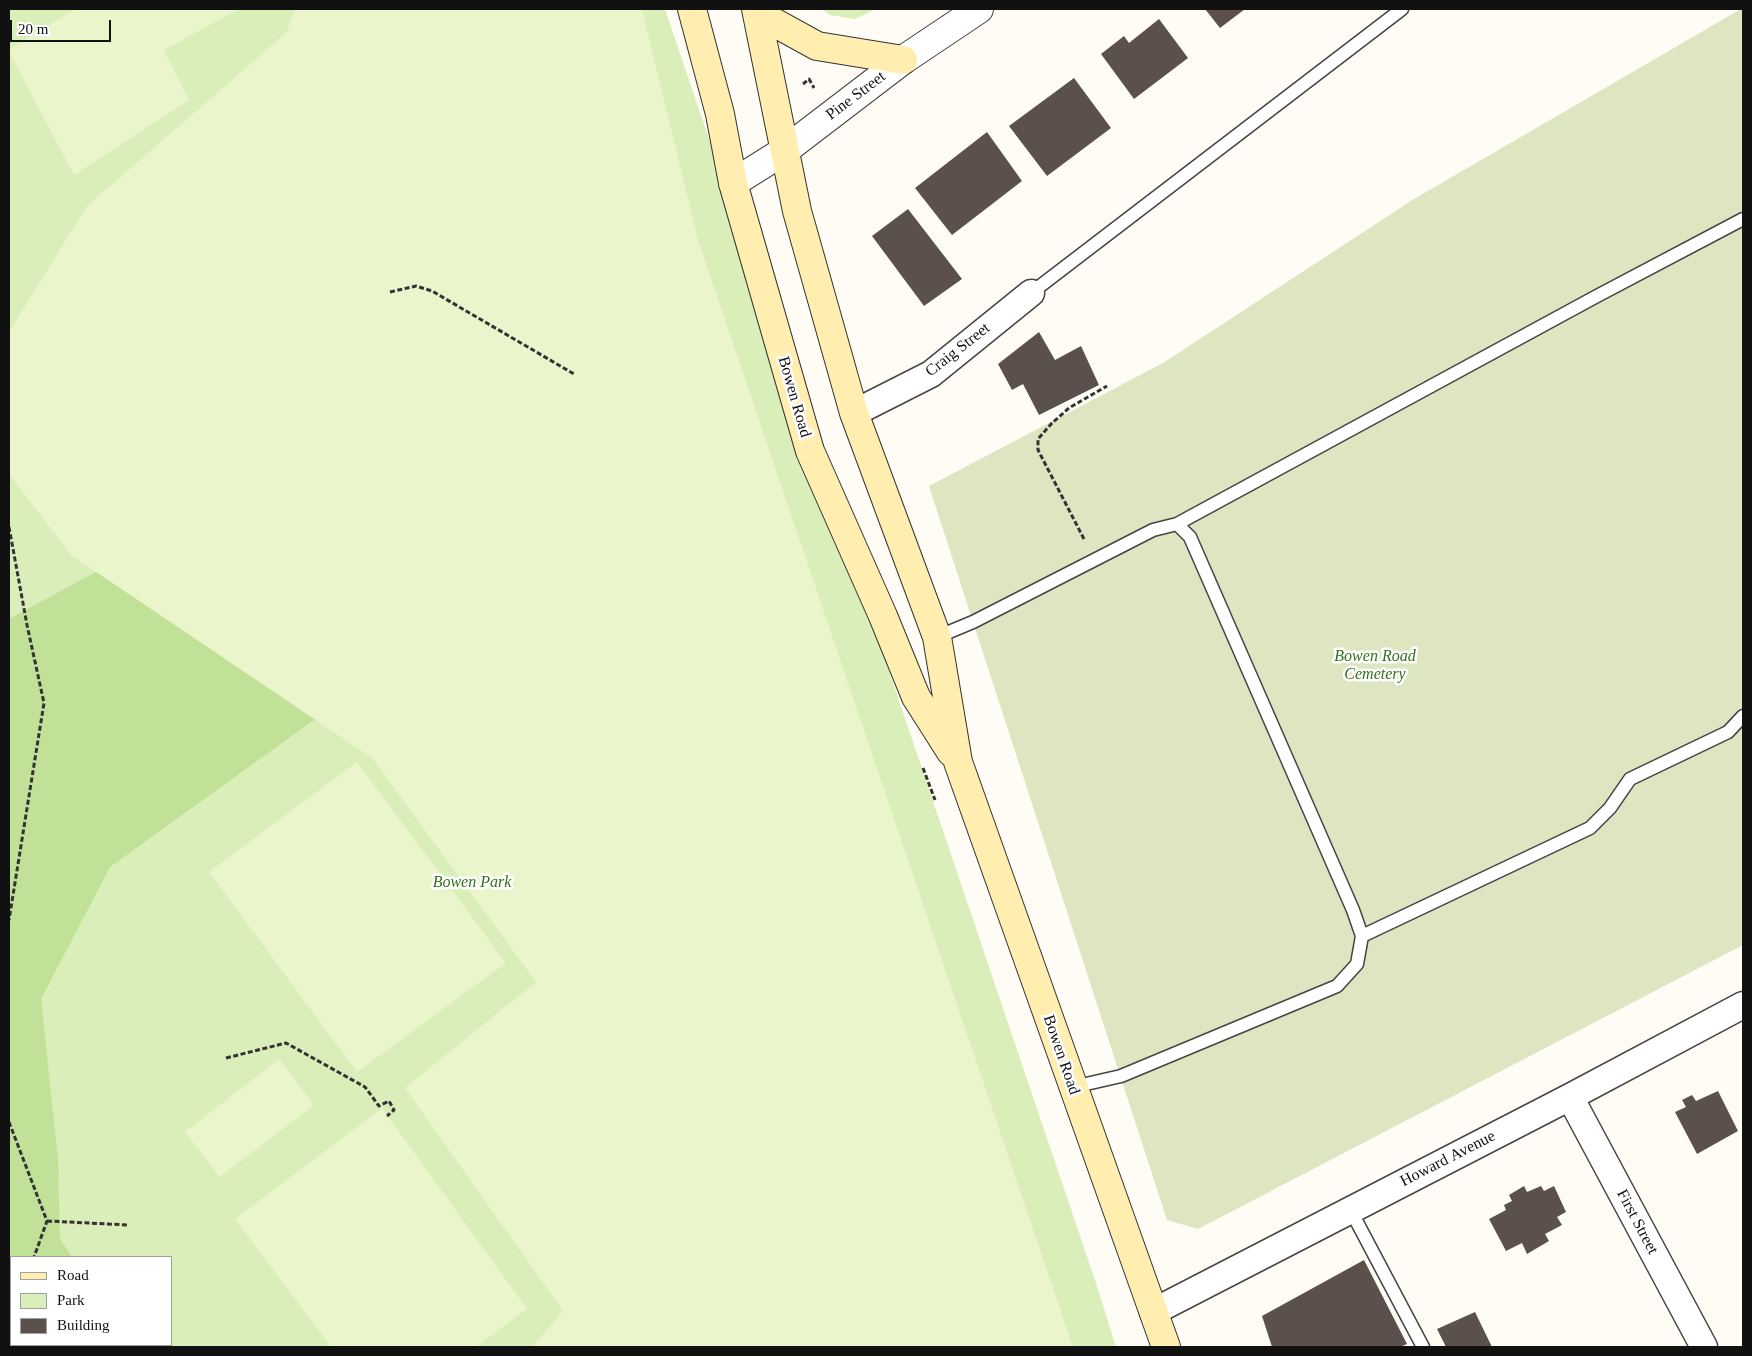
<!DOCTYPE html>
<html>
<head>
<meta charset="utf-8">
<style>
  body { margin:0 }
  #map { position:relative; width:1752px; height:1356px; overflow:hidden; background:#fffcf5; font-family:"Times New Roman",serif }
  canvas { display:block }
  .frame { position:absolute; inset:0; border:10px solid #111; pointer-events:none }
  .legend { position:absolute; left:10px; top:1256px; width:162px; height:90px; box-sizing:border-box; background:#fff; border:1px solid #a0a0a0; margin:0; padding:6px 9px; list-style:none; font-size:15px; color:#111 }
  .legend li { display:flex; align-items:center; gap:10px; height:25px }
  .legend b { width:25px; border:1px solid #a0a0a0 }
  .scale { position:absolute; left:10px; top:20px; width:101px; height:22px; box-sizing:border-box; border:2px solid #111; border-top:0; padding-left:6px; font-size:15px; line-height:18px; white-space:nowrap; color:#111; -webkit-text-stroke:4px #fff; paint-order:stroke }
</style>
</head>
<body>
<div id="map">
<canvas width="1752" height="1356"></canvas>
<div class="frame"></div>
<ul class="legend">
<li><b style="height:6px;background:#ffeeb0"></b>Road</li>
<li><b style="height:14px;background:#daeeb9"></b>Park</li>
<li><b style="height:14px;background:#5b504c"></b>Building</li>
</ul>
<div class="scale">20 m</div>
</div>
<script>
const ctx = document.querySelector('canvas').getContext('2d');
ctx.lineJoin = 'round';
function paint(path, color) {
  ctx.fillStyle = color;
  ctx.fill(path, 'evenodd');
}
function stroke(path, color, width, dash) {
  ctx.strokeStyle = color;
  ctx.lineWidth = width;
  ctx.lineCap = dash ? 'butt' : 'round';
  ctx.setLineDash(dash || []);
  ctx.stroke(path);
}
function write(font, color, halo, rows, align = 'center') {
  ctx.font = font + ' "Times New Roman",serif';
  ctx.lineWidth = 5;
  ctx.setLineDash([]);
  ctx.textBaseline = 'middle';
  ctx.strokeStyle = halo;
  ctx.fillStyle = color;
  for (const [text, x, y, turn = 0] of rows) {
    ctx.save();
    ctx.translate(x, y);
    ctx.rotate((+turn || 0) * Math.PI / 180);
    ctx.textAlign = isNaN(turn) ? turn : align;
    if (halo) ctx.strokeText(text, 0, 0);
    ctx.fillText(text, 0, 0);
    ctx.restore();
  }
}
paint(new Path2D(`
  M9 9H665L1096 1283 1116 1347H9ZM11 1257H171V1345H11Z
  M822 9H876L855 19 830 15Z`), '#daeeb9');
paint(new Path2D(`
  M144 546 404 655 110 867 41 999 58 1160 60 1239 72 1257H11V1345H131L132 1347H9V619Z`), '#c0e197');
paint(new Path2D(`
  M1741 9H1743V945L1198 1229 1167 1220 929 486 1163 363 1414 199Z`), '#dde5c1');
paint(new Path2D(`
  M76 9H239L164 50 189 100 74 175 9 52V49Z
  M295 9H642L698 240 1073 1347H532L563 1311 405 1088 536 982 372 758 71 555 9 474V332L87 206 286 33Z
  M357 762 506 963 357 1072 209 872Z
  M279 1059 314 1105 220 1177 185 1132Z
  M382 1108 527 1309 476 1347H331L235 1219Z`), '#ebf5cc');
paint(new Path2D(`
  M1205 9H1245L1220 28Z
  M1159 19 1188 58 1134 99 1101 54 1124 36 1129 43Z
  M1074 78 1111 128 1047 176 1009 126Z
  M987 132 1022 181 952 235 915 188Z
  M908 209 962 279 924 306 872 236Z
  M1039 332 1055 360 1081 346 1099 385 1039 415 1023 384 1012 390 998 364Z
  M1718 1091 1738 1131 1697 1154 1675 1112 1686 1107 1682 1100 1692 1095 1696 1101Z
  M1524 1186 1527 1192 1541 1186 1544 1191 1554 1186 1566 1212 1557 1217 1562 1225 1545 1234 1549 1241 1527 1254 1522 1243 1506 1251 1489 1219 1506 1210 1504 1205 1512 1201 1509 1195Z
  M1364 1260 1407 1344 1400 1347H1272L1262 1316Z
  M1475 1312 1492 1347H1446L1437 1329Z`), '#5b504c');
const service = new Path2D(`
  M1031 293 1402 9
  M1177 524 1597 296 1743 219
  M937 637 973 622 1153 530 1177 524 1190 537 1353 910 1362 936 1357 964 1337 986 1121 1076 1073 1087
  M1362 936 1590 828 1610 808 1630 779 1728 732 1743 716
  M1350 1209 1423 1347`);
const minor = new Path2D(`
  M854 413 931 374 1031 293
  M1570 1097 1704 1347
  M1153 1312 1570 1097 1743 1005`);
const tertiary = new Path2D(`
  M733 183 784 151 903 60 979 9`);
const secondary = new Path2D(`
  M692 9 720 114 733 183 810 451 883 616 916 697 951 752
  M756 9 797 211 854 413 937 637 958 762 1166 1347
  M757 13 817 46 903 60`);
stroke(service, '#444', 15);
stroke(minor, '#444', 29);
stroke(tertiary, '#444', 30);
stroke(secondary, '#333', 30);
stroke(new Path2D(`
  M803 84 809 79 814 88
  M390 292 416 286 432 291 574 374
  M9 527 27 625 44 703 9 920
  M1084 539 1038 450V439L1052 423 1069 408 1107 386
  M923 768 935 800
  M226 1058 286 1043 365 1087 379 1106 389 1101 394 1110 387 1116
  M9 1122 47 1221 34 1257
  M47 1221 129 1225
  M9 1326 11 1319`), '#333', 3, [5, 2.5]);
stroke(service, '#fff', 12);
stroke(minor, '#fff', 26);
stroke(tertiary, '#fff', 28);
stroke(secondary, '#ffeeb0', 28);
write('16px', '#111', '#fff', [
  ["Pine Street",856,96,-37],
  ["Craig Street",958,350,-38],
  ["Bowen Road",794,397,74],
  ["Bowen Road",1061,1055,71],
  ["Howard Avenue",1448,1159,-27],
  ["First Street",1637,1222,62]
]);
write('italic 16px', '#347019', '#fff', [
  ["Bowen Road",1375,657],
  ["Cemetery",1375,675],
  ["Bowen Park",472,883]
]);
</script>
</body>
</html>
